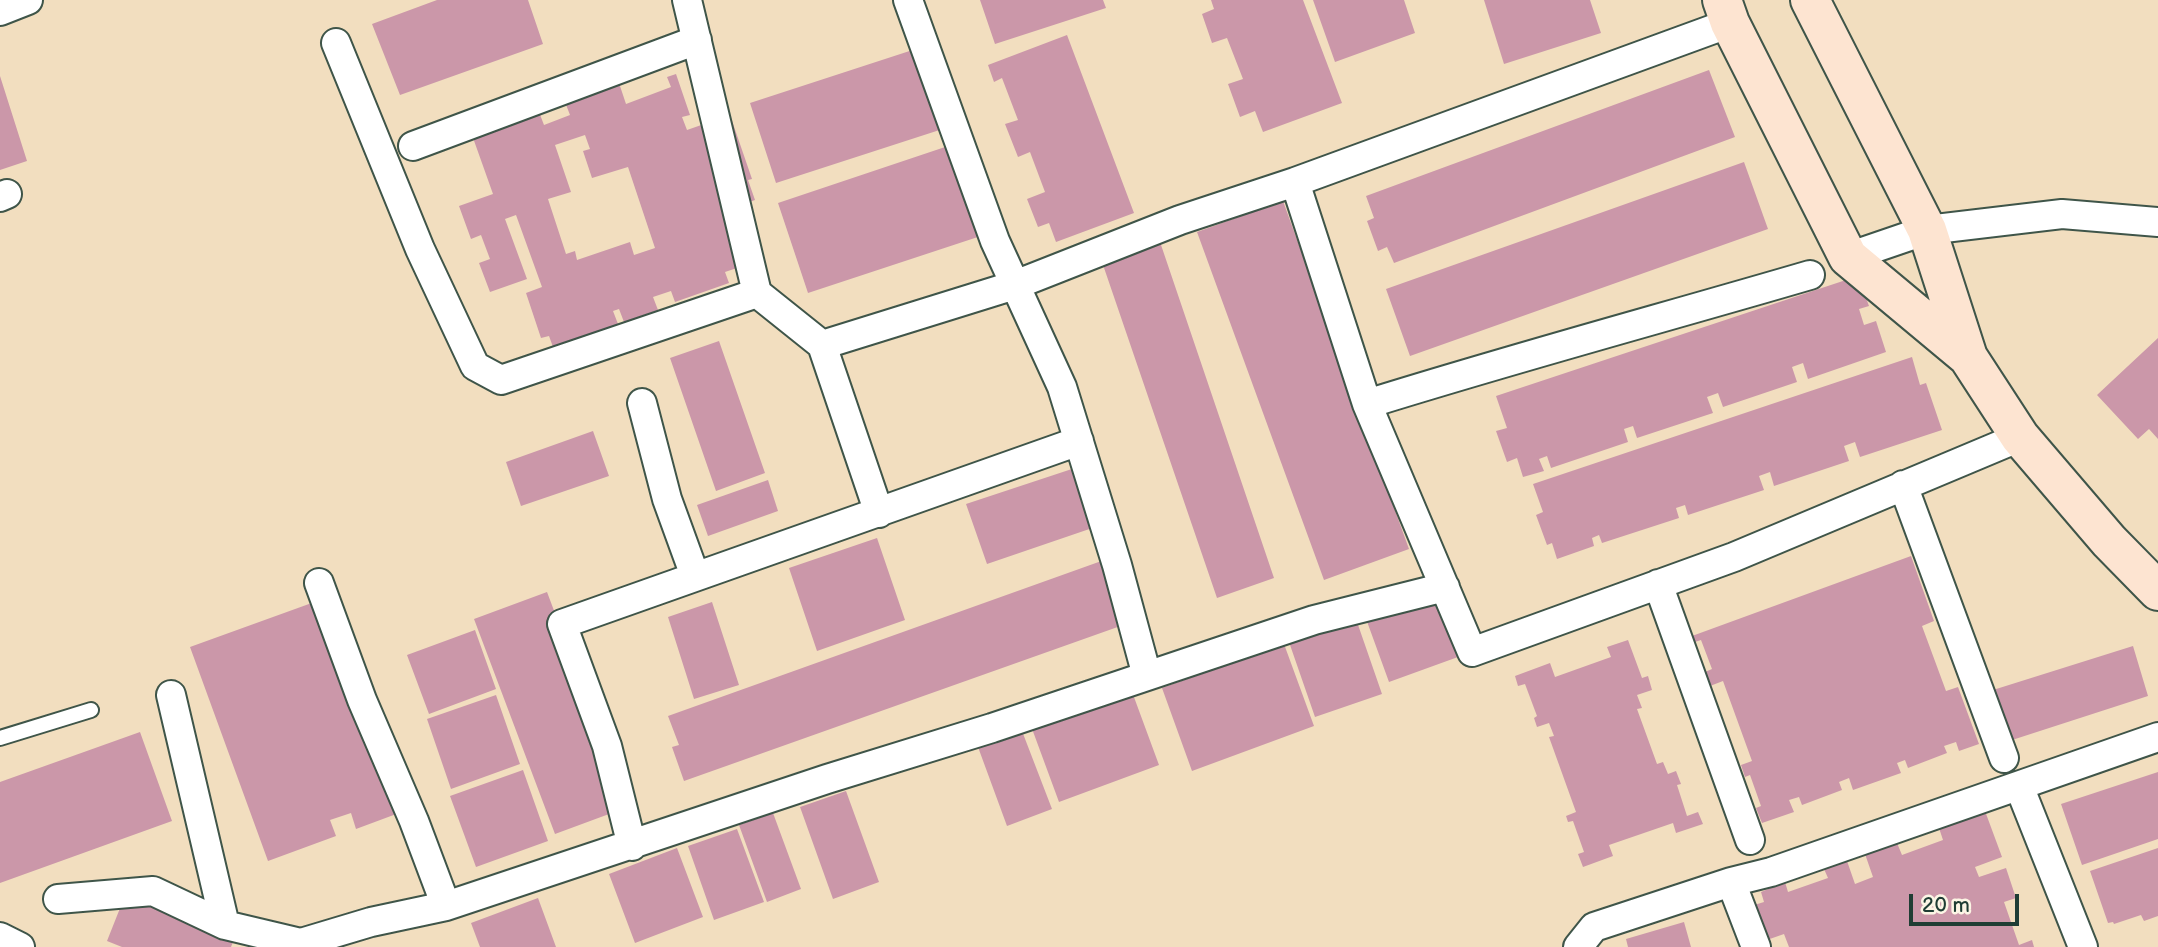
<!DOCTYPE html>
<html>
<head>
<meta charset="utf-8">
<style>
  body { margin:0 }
  #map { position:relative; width:2158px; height:947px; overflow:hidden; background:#f2debf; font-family:"Balsamiq Sans",sans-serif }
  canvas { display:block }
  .scale { position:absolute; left:1909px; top:894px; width:110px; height:32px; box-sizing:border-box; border:4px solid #1f3d34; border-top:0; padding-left:9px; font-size:21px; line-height:24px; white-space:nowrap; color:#1f3d34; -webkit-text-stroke:5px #fcf5e5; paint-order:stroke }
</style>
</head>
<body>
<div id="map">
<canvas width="2158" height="947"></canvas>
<div class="scale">20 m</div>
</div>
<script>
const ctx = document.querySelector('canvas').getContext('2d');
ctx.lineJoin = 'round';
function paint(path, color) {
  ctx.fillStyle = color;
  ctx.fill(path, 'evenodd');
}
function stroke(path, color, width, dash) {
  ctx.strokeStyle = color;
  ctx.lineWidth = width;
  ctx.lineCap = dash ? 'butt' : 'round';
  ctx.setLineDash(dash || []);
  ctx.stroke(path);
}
paint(new Path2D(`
  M437 0H528L543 44 400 95 372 24Z
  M980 0H1103L1106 8 995 44Z
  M1211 0H1303L1342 103 1263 132 1255 111 1240 117 1228 84 1243 79 1227 38 1212 43 1202 14 1214 9Z
  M1313 0H1404L1415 33 1335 62Z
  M1484 0H1590L1601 33 1504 64Z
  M1067 35 1134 213 1056 242 1049 223 1038 227 1027 199 1045 192 1030 152 1018 157 1005 124 1018 120 1002 78 994 82 988 65Z
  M928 45 955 125 776 183 750 103Z
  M1709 70 1735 137 1394 263 1387 247 1378 251 1367 221 1374 218 1366 196Z
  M676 74 690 115 682 117 687 130 730 115 752 179 748 180 755 200 723 211 743 266 725 272 729 283 675 302 671 291 653 297 658 310 624 322 619 309 613 311 618 324 553 347 549 336 541 338 526 293 542 287 516 215 505 219 527 279 490 292 479 263 490 259 481 235 471 239 459 206 493 194 472 135 539 112 544 125 570 115 565 102 619 83 626 104 671 87 667 77ZM585 135 590 149 583 151 592 178 628 167 655 248 634 255 630 242 577 260 575 251 566 254 548 199 571 192 555 145Z
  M0 76 27 161 0 170Z
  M963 141 993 232 808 293 778 203Z
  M1744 162 1768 229 1410 356 1386 289Z
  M1283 201 1409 549 1324 580 1197 232Z
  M1159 239 1274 578 1217 598 1101 259Z
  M1858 276 1869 306 1859 309 1864 325 1876 321 1886 352 1808 379 1803 363 1792 367 1797 382 1723 407 1718 393 1707 397 1713 413 1637 438 1633 426 1624 429 1628 442 1551 468 1547 456 1539 459 1544 471 1523 477 1517 458 1507 462 1496 431 1507 428 1496 396Z
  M2158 338V439L2149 429 2138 439 2097 395Z
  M719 341 765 473 716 491 670 358Z
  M1912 357 1920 385 1926 383 1942 430 1860 457 1855 442 1844 446 1849 461 1774 486 1770 472 1759 476 1764 490 1688 515 1685 505 1676 508 1679 518 1602 543 1599 535 1592 538 1594 546 1557 559 1552 543 1547 545 1536 515 1543 512 1533 484Z
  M593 431 609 476 521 506 506 462Z
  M1087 464 1107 523 987 564 966 504Z
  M768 480 778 511 708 536 697 505Z
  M877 538 905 620 817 651 789 568Z
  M1121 554 1143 618 684 781 672 747 679 745 668 716Z
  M1911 556 1934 621 1922 626 1946 691 1958 687 1979 744 1959 751 1956 742 1944 746 1947 753 1908 768 1905 760 1897 763 1901 773 1853 790 1849 778 1839 782 1842 790 1802 805 1799 797 1789 800 1794 812 1762 823 1756 808 1761 806 1750 775 1745 777 1741 765 1752 761 1723 681 1710 686 1705 672 1712 669 1701 640 1695 642 1692 636Z
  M1445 587 1469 653 1389 682 1365 616Z
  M547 592 628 807 555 834 474 619Z
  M320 600 399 813 356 829 351 813 330 820 336 836 268 861 190 647Z
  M712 602 739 685 694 699 668 617Z
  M1356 619 1382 694 1315 717 1289 642Z
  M475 630 496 689 429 714 407 655Z
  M1628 640 1642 678 1648 676 1652 690 1637 695 1642 708 1637 709 1657 764 1663 762 1668 774 1676 771 1681 784 1677 785 1687 816 1698 812 1703 824 1676 833 1673 823 1609 845 1613 856 1583 867 1578 854 1584 852 1573 821 1568 822 1566 816 1576 812 1549 737 1554 736 1549 723 1537 727 1534 718 1537 716 1525 684 1518 686 1515 676 1550 663 1555 677 1611 657 1607 647Z
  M1284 644 1314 726 1192 771 1162 688Z
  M2133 646 2148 696 2009 741 1993 690Z
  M1131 689 1159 765 1059 802 1031 726Z
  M496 695 520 764 451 789 427 719Z
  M1022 731 1052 809 1007 826 978 747Z
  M140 732 172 821 0 883V782Z
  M523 770 548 841 476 867 450 796Z
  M2158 772V839L2082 865 2061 804Z
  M846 791 879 882 833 899 800 807Z
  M1985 811 2002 857 1975 867 1979 877 2006 868 2016 898 2004 902 2019 945 2032 940 2034 947H1789L1784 934 1764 941 1751 906 1764 902 1761 892 1785 882 1788 892 1828 878 1824 869 1847 861 1855 884 1873 877 1865 854 1897 843 1902 855 1943 840 1939 828Z
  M773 813 801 889 767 902 739 825Z
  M737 829 764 902 714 920 688 846Z
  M677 848 703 917 635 943 609 874Z
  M2158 848V916L2144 921 2141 915 2114 924 2113 922 2108 923 2090 871Z
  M128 888 237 932 231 947H122L107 941Z
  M538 898 556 947H480L471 923Z
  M1684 922 1691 947H1628L1626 939Z`), '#cb97a9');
const lane = new Path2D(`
  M0 738 91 710`);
const street = new Path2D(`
  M687 0 757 293 822 345
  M908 0 995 241 1062 387 1117 565 1147 676
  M0 11 28 0
  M336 43 420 249 475 366 501 380 757 293
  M413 146 697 40
  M1295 182 1367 404 1472 652 1734 557 2020 437
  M0 197 7 194
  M1848 257 1927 230 2062 214 2158 222
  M642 403 667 499 695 576
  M1367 404C1514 358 1663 318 1810 275
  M1903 485 2004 758
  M879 513 822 345 1015 285 1180 220 1295 182 1730 23
  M319 583 362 700 414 821 446 906
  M1658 584 1750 840
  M171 695 225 925
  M2019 786 2083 947
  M632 846 607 746 562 624 1079 441
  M58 899 153 891 225 925 301 943 371 922 446 906 827 779 992 728 1314 620 1445 587
  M0 937 20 947
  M1578 947 1594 927 1731 882
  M1756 947 1731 882 1771 872 2158 737`);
const secondary = new Path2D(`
  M1722 0 1730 23 1848 257 1968 357
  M1810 0 1927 230 1968 357 2020 437 2109 541 2158 591`);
stroke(lane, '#3f5549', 18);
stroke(street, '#3f5549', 32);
stroke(secondary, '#3f5549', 42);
stroke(lane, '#fff', 14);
stroke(street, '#fff', 28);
stroke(secondary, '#fde4d1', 38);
</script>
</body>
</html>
